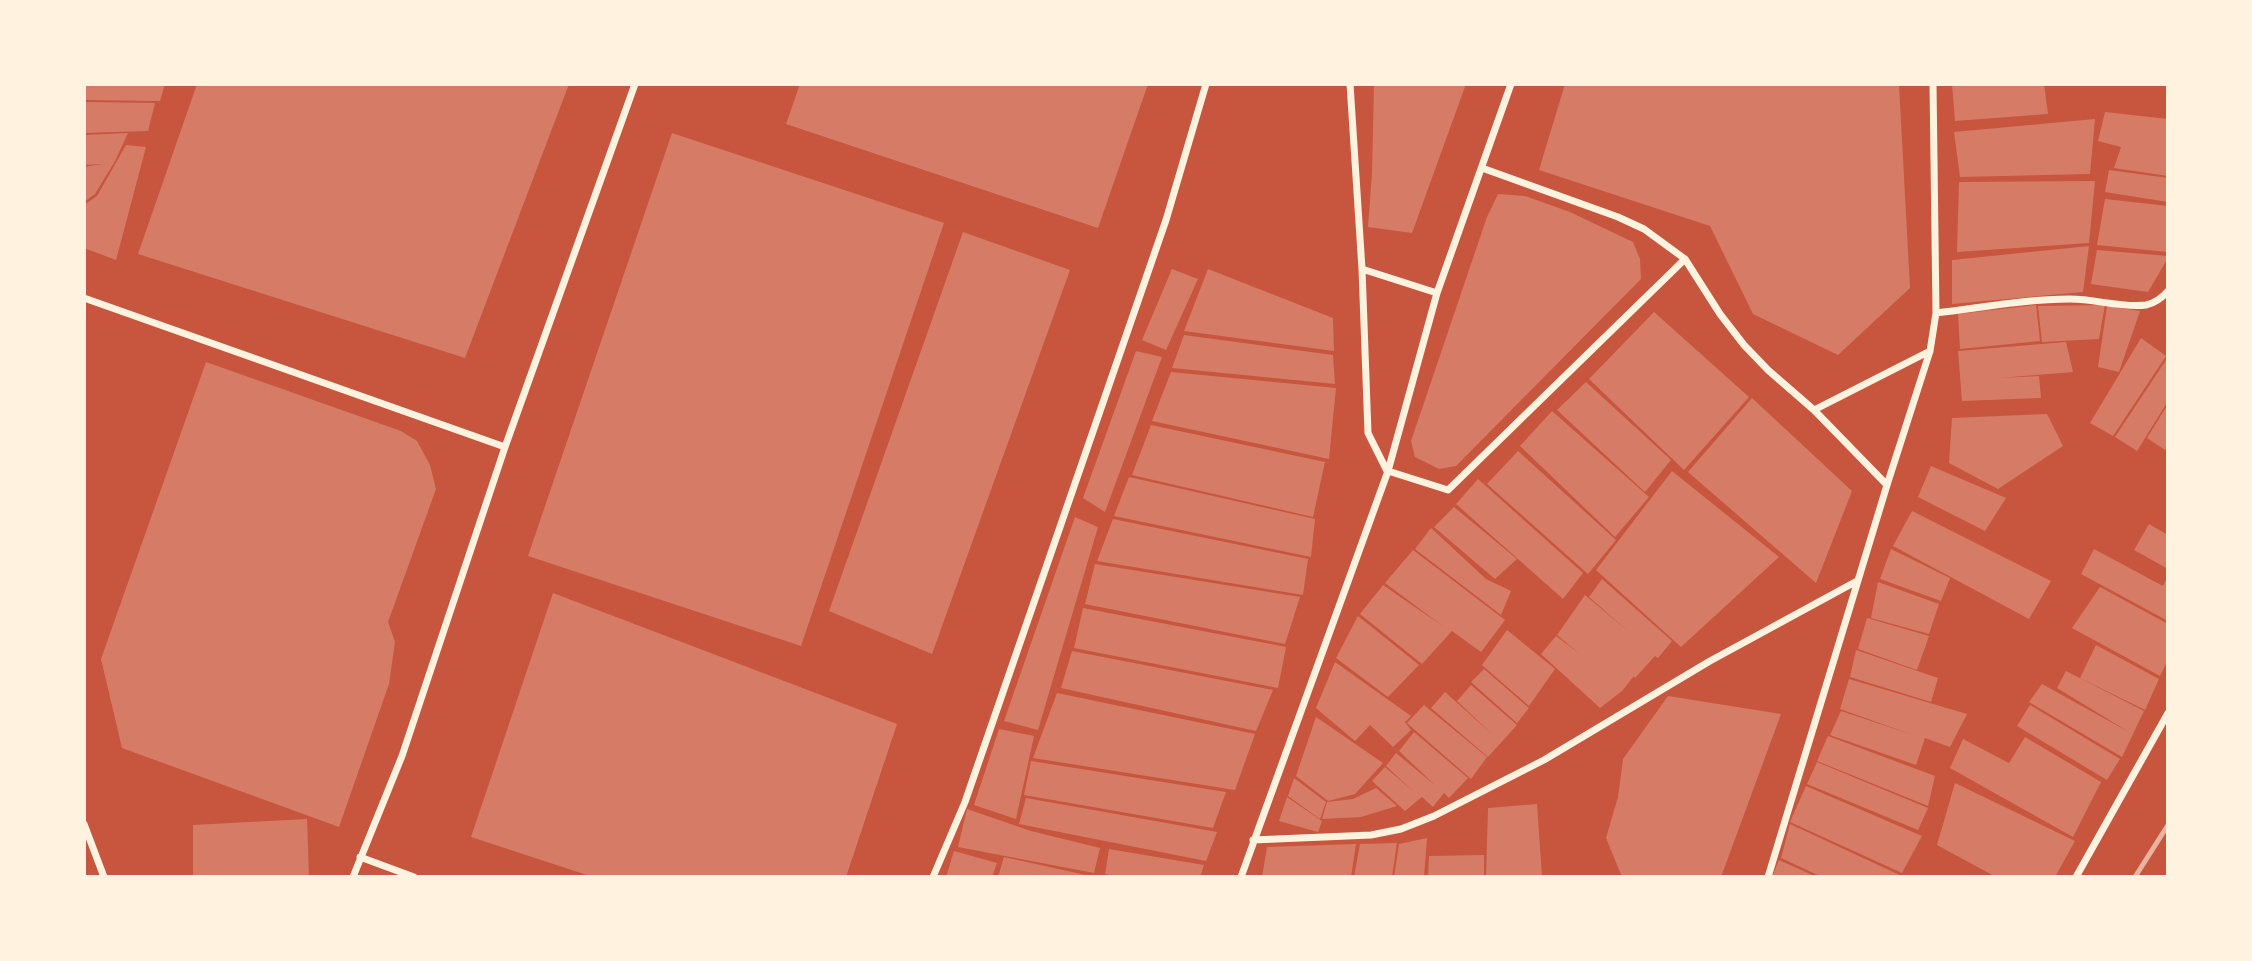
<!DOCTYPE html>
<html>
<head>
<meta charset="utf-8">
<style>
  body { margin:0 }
  #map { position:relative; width:2252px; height:961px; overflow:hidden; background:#c8553d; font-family:"Fira Sans Condensed",sans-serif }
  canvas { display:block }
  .frame { position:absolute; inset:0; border:86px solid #fff3e0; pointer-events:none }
</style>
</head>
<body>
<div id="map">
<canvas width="2252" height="961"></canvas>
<div class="frame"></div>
</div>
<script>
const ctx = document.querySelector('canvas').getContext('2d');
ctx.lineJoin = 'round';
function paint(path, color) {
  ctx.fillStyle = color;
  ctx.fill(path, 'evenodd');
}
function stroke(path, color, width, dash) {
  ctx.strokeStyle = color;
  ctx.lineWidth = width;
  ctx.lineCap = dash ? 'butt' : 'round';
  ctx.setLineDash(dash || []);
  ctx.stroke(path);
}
paint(new Path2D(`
  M84 84H165L160 101 84 100Z
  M197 84H569L465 358 138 254Z
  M800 84H1148L1098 228 786 124Z
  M1374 84H1466L1412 233 1368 227 1372 173Z
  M1565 84H1899L1910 288 1838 355 1753 314 1710 226 1539 170Z
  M1952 84H2044L2048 114 1955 121Z
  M84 102 155 103 148 131 84 133Z
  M2105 112 2168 119V176L2114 168 2121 147 2098 141Z
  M2095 119 2090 174 1960 177 1954 132Z
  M128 133 115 161 95 194 84 202V167L102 164 84 165V135Z
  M672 133 944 223 801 646 528 556Z
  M126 145 146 147 116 260 84 248V205L97 196Z
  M2109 170 2168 178V202L2105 192Z
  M2095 181 2089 243 1957 252 1959 182Z
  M1498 194 1525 196 1570 212 1633 242 1640 259 1641 279 1456 466 1439 469 1415 457 1411 441 1487 217Z
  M2105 199 2168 206V252L2097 245Z
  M963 232 1070 270 932 654 829 611Z
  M2089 246 2083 292 1952 304V260Z
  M2097 250 2168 256V258L2148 292 2091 284Z
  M1172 269 1198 279 1166 350 1142 340Z
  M1208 269 1333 318 1334 351 1184 331Z
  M2036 305 2040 341 1960 349 1958 314Z
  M2105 305 2099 339 2042 342 2038 306Z
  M2107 306 2140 311 2119 372 2098 367Z
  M1654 312 1749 397 1684 470 1589 379Z
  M1184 335 1333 355 1335 384 1172 368Z
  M2141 338 2166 356 2113 436 2090 423Z
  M2066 342 2073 372 1999 378 2039 376 2041 398 1962 401 1958 351Z
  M1136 351 1162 357 1105 512 1083 498Z
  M2168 357V401L2137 451 2115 437Z
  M206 362 401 431 417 441 430 465 436 489 388 622 395 642 389 684 339 827 122 748 101 659Z
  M1171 372 1336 388 1329 459 1152 421Z
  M1586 382 1671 460 1645 492 1557 410Z
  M1752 398 1852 491 1816 583 1688 472Z
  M2168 404V446L2165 450 2147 438Z
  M1552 411 1649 497 1615 537 1520 446Z
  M2047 414 2063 446 1998 489 1949 463 1952 418Z
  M1151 425 1325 462 1313 517 1132 475Z
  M1518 451 1616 540 1588 574 1487 484Z
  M1931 466 2006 498 1985 531 1918 497Z
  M1672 471 1779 557 1681 647 1596 570Z
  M1129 477 1315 519 1311 557 1114 516Z
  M1478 479 1583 573 1563 599 1456 504Z
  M1454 507 1517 559 1495 579 1434 527Z
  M1912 511 2051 581 2029 619 1893 546Z
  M1075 517 1098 527 1038 730 1004 721Z
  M1113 519 1308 559 1303 595 1097 561Z
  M2149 524 2168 535V569L2134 550Z
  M1431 528 1486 579 1511 591 1501 615 1415 549Z
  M1891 549 1950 578 1941 601 1880 579Z
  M2094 549 2163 586 2168 575V621L2081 574Z
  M1413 550 1505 620 1481 652 1452 631 1422 664 1360 614 1383 585 1444 627 1385 583Z
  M1095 564 1300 597 1285 644 1085 604Z
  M1602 579 1672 641 1658 658 1655 656 1635 678 1634 676 1622 691 1600 708 1541 654 1556 636 1579 653 1557 635 1585 595 1630 633 1589 597Z
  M1878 582 1939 604 1929 634 1871 618Z
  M2100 587 2168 624V660L2160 676 2072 628Z
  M553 593 897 724 846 877H593L471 837Z
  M1083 608 1286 647 1278 688 1074 648Z
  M1358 616 1419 665 1388 697 1336 658Z
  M1867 618 1929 636 1917 670 1858 649Z
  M1507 630 1555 669 1529 706 1482 665Z
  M2096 645 2159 679 2145 710 2080 678Z
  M1856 650 1938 678 1931 702 1850 677Z
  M1072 651 1273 690 1256 731 1061 688Z
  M1335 662 1411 716 1405 722 1411 730 1393 747 1370 725 1355 741 1316 708Z
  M1484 669 1529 708 1517 723 1471 682Z
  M2066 671 2144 711 2122 757 2029 702 2042 684 2129 732 2057 688Z
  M1849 679 1967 714 1950 747 1925 738 1916 765 1830 735 1841 711 1913 735 1840 709Z
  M1471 685 1517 725 1488 757 1431 708 1445 692 1494 736 1457 701Z
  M1057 693 1255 734 1235 790 1033 758Z
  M1668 696 1781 714 1721 877H1622L1606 838 1618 797 1623 759Z
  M1424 705 1487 757 1471 779 1407 723Z
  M2030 705 2120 759 2107 780 2017 726Z
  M1316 717 1383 763 1355 794 1328 801 1296 776Z
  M999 729 1034 736 1016 819 974 805Z
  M1414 732 1468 778 1449 798 1444 793 1433 807 1422 797 1405 811 1372 781 1385 767 1414 792 1386 766 1396 753 1436 786 1399 751Z
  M1828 736 1935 776 1928 806 1817 761Z
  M2025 737 2101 782 2073 837 1950 768 1963 739 2009 763Z
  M1031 761 1226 792 1213 828 1024 795Z
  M1817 762 1928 808 1918 830 1807 784Z
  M1294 778 1326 802 1320 819 1288 796Z
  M1955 783 2075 841 2055 877H1996L1937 845Z
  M1806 786 1922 836 1902 873 1790 822Z
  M1376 788 1397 806 1361 817 1322 819 1327 802 1353 799Z
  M1287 797 1322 821 1318 832 1279 821Z
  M1026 798 1217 832 1206 861 1019 824Z
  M1537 804 1542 877H1486L1488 808Z
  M967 809 1031 831 1100 848 1094 873 958 847Z
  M307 819 309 877H193V825Z
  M1790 824 1904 877H1822L1781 858Z
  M1427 838 1424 877H1394L1399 844Z
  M1397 843 1392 877H1354L1360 844Z
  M1356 844 1351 877H1262L1267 847Z
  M1109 849 1204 865 1200 877H1119L1105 874Z
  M954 851 997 863 992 877H946Z
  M1484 855V877H1428L1429 856Z
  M1004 857 1090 876V877H998Z
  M1779 860 1817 877H1772Z`), '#d67c66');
stroke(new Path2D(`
  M1350 84 1362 269 1368 433 1387 471
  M1482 168 1618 217 1644 229 1685 259 1720 314 1744 345 1768 370 1814 410 1887 485
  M1362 269 1437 293
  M84 298 505 447
  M1936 313C1980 308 2026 299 2070 299 2096 299 2121 308 2146 305 2155 303 2162 298 2168 291
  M1814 410 1930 351
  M1388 471 1448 490 1685 259
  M84 824 104 877
  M1253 840 1371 835 1401 829 1434 816 1544 760 1710 661 1857 581
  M360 857 414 877
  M353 877 402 756 505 447 635 84
  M933 877 965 802 1166 220 1206 84
  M1241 877 1388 471 1437 293 1511 84
  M1768 877 1887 485 1930 351 1936 313 1933 84
  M2076 877 2168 713`), '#fff3e0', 7);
stroke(new Path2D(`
  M2135 877 2168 825`), '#e9b49f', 5);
</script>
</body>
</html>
